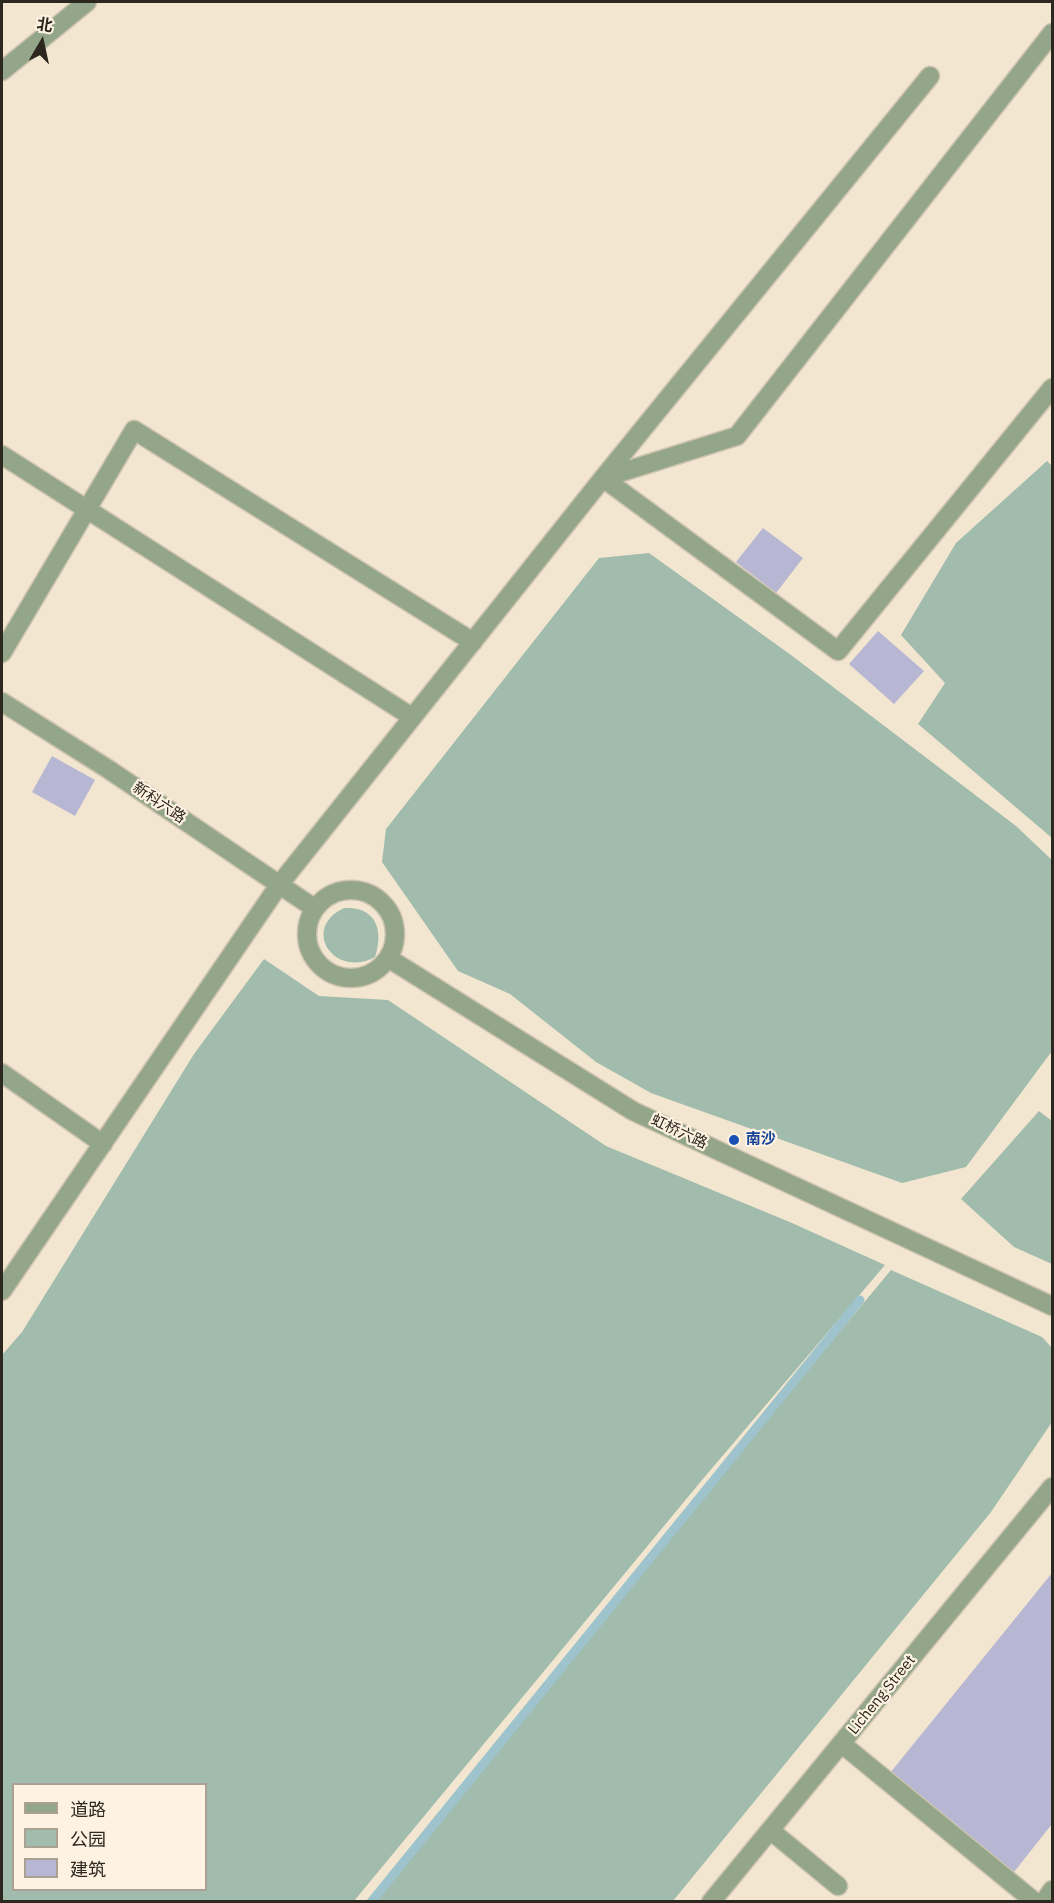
<!DOCTYPE html>
<html>
<head>
<meta charset="utf-8">
<style>
  body { margin:0 }
  #map { position:relative; width:1054px; height:1903px; overflow:hidden; background:#f3e6d0; font-family:"IBM Plex Sans","Noto Sans SC",sans-serif }
  canvas { display:block }
  .frame { position:absolute; inset:0; border:3px solid #2c271f; pointer-events:none }
  .legend { position:absolute; left:12px; top:1783px; width:195px; height:108px; box-sizing:border-box; background:#fef3e2; border:2px solid #aaa194; margin:0; padding:8px 10px; list-style:none; font-size:18px; color:#2c271f }
  .legend li { display:flex; align-items:center; gap:12px; height:30px }
  .legend b { width:30px; border:2px solid #aaa194 }
  .north { position:absolute; left:12px; top:12px; width:60px; height:60px; -webkit-text-stroke:4px #fef3e2; paint-order:stroke; rotate:9deg; font-size:16px; font-weight:700; line-height:24px; text-align:center; color:#2c271f }
  .north::after { content:''; display:block; margin:auto; width:21px; height:27px; background:#2c271f; clip-path:polygon(50% 0,100% 100%,50% 72%,0 100%) }
</style>
</head>
<body>
<div id="map">
<canvas width="1054" height="1903"></canvas>
<div class="frame"></div>
<ul class="legend">
<li><b style="height:8px;background:#94a689"></b>道路</li>
<li><b style="height:16px;background:#a1bcac"></b>公园</li>
<li><b style="height:16px;background:#b7b6d3"></b>建筑</li>
</ul>
<div class="north">北</div>
</div>
<script>
const ctx = document.querySelector('canvas').getContext('2d');
ctx.lineJoin = 'round';
function paint(path, color) {
  ctx.fillStyle = color;
  ctx.fill(path, 'evenodd');
}
function stroke(path, color, width, dash) {
  ctx.strokeStyle = color;
  ctx.lineWidth = width;
  ctx.lineCap = dash ? 'butt' : 'round';
  ctx.setLineDash(dash || []);
  ctx.stroke(path);
}
function write(font, color, halo, rows, align = 'center') {
  ctx.font = font + ' "IBM Plex Sans","Noto Sans SC",sans-serif';
  ctx.lineWidth = 4.5;
  ctx.setLineDash([]);
  ctx.textBaseline = 'middle';
  ctx.strokeStyle = halo;
  ctx.fillStyle = color;
  for (const [text, x, y, turn = 0] of rows) {
    ctx.save();
    ctx.translate(x, y);
    ctx.rotate((+turn || 0) * Math.PI / 180);
    ctx.textAlign = isNaN(turn) ? turn : align;
    if (halo) ctx.strokeText(text, 0, 0);
    ctx.fillText(text, 0, 0);
    ctx.restore();
  }
}
paint(new Path2D(`
  M1047 461 1052 466V838L918 724 945 683 901 635 956 543Z
  M649 553 791 655 1016 826 1052 860V1051L966 1167 902 1183 651 1093 596 1062 510 994 458 971 382 862 386 829 599 558Z
  M344 908C376 906 384 930 375 957 335 979 300 929 344 908Z
  M264 959 319 996 388 1000 606 1146 792 1223 885 1265 702 1480 354 1901H2V1355L22 1332 194 1054ZM206 1784V1890H14V1784Z
  M1039 1111 1052 1121V1264L1014 1247 961 1199Z
  M891 1270 1042 1337 1052 1348V1422L991 1512 673 1901H367Z`), '#a1bcac');
stroke(new Path2D(`
  M371 1902 860 1300`), '#9ec3cc', 9);
paint(new Path2D(`
  M763 528 803 558 776 593 736 562Z
  M878 631 924 671 894 704 849 664Z
  M52 756 95 780 75 816 32 792Z
  M1052 1573V1824L1014 1872 890 1773Z`), '#b7b6d3');
const minor = new Path2D(`
  M2 71 87 2
  M2 455 412 717
  M603 478 737 436 1052 33
  M603 478 838 651 1052 388
  M2 653 134 430 473 642
  M2 702 108 769 314 908
  M307 934a44 44 0 1 1 88 0a44 44 0 1 1-88 0Z
  M388 958 633 1111 1052 1306
  M2 1073 103 1144
  M2 1291 279 885 603 478 930 76
  M842 1744 1035 1902
  M770 1830 838 1886
  M711 1902 1052 1487
  M1044 1902 1052 1890`);
stroke(minor, '#cfc4b0', 21);
stroke(minor, '#94a689', 18);
for (const [x, y, r, color] of [
  [734,1140,6,"#1a4fb4"]
]) {
  const dot = new Path2D();
  dot.arc(x, y, r, 0, 2 * Math.PI);
  ctx.fillStyle = color;
  ctx.fill(dot);
  stroke(dot, '#fef3e2', 2);
}
write('15px', '#2c271f', '#fef3e2', [
  ["新科六路",159,803,34],
  ["虹桥六路",679,1132,25],
  ["Licheng Street",882,1695,-51]
]);
write('bold 15px', '#164399', '#fef3e2', [
  ["南沙",746,1140]
], 'left');
</script>
</body>
</html>
